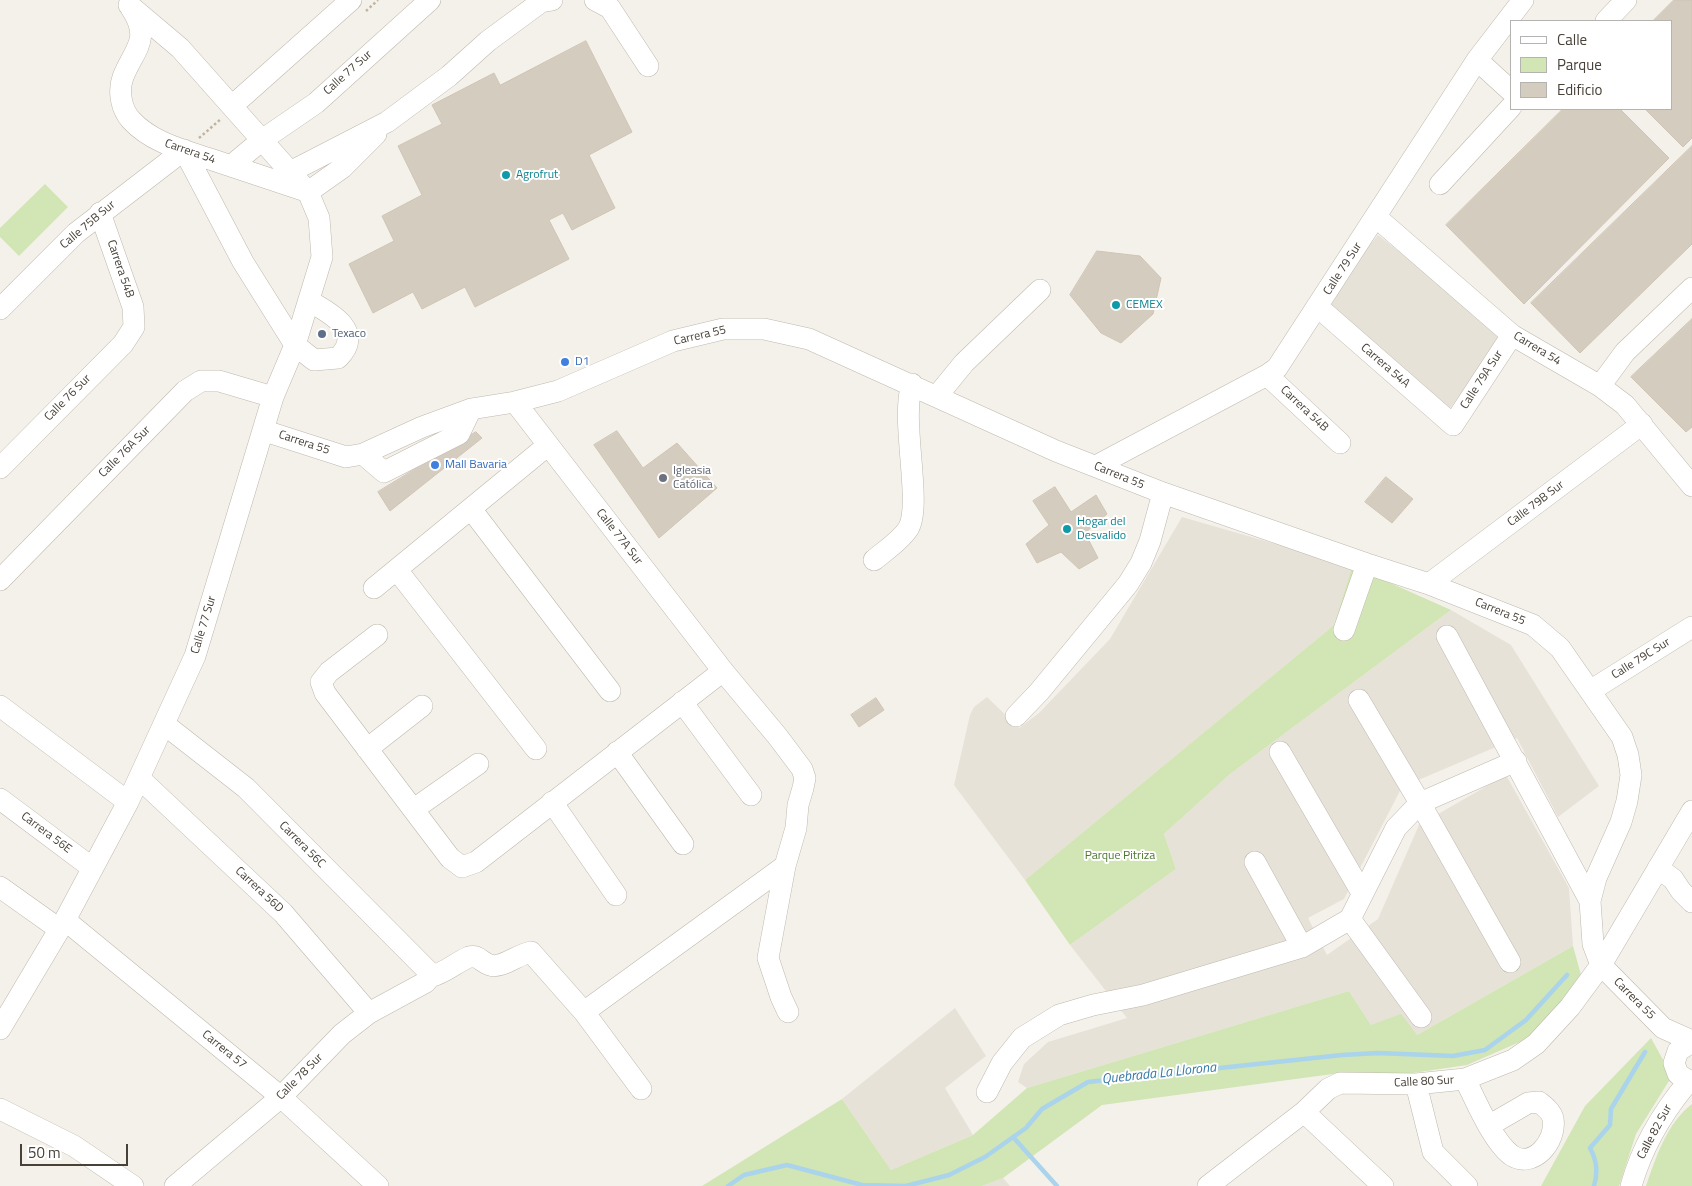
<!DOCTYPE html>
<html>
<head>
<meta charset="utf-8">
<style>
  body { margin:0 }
  #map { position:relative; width:1692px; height:1186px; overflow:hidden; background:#f4f1ea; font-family:"Titillium Web",sans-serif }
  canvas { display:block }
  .legend { position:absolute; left:1510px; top:20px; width:162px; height:90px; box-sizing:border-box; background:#fff; border:1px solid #b5b3af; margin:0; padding:6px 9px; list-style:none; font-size:15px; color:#474138 }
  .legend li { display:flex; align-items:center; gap:10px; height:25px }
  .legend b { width:25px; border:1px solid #b5b3af }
  .scale { position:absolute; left:20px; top:1144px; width:108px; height:22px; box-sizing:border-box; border:2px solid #474138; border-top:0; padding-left:6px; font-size:15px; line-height:18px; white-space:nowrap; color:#474138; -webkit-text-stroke:4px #fff; paint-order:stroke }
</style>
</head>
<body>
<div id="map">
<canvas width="1692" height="1186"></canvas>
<ul class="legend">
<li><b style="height:6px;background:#fff"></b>Calle</li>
<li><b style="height:14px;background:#d1e5b5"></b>Parque</li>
<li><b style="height:14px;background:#d5ccc0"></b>Edificio</li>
</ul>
<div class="scale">50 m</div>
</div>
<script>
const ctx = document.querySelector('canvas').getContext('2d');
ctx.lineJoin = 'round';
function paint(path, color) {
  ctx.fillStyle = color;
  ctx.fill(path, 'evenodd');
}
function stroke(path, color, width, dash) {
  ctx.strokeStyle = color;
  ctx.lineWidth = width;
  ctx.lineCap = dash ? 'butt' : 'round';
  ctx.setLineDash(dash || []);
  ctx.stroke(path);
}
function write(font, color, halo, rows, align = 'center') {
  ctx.font = font + ' "Titillium Web",sans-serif';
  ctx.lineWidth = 4;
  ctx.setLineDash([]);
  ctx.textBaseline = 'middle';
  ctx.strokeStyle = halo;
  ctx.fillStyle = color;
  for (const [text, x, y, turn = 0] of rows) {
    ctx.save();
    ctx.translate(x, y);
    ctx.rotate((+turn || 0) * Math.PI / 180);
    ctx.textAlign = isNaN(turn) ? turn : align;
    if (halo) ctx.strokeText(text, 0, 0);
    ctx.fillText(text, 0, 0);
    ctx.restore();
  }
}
paint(new Path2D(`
  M1378 235 1506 336 1450 408 1321 306Z
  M1182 517 1352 566 1334 625 1025 880 954 785 970 715 974 707 987 697 1019 728 1039 713 1110 639Z
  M1451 610 1511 645 1599 786 1558 817 1517 738 1402 787 1344 899 1308 918 1327 955 1378 919 1419 825 1506 775 1569 888 1573 946 1417 1035 1371 1025 1349 991 1027 1088 1018 1082 1024 1064 1048 1042 1127 1018 1070 945 1176 869 1164 834 1230 774Z
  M955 1008 986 1056 945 1088 973 1135 891 1170 842 1099Z
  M1003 1178 1010 1186H982Z`), '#e7e2d8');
paint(new Path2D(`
  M45 184 68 207 19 256 0 237V228Z
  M1352 566 1451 610 1230 774 1164 834 1176 869 1070 945 1025 880 1334 625Z
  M1573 946 1581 975 1550 1020 1522 1041 1467 1065 1406 1074 1340 1073 1102 1105 1003 1178 982 1186H702L842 1099 891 1170 973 1135 1027 1088 1349 991 1371 1025 1401 1014 1417 1035Z
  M1651 1038 1672 1076 1636 1134 1619 1186H1541L1585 1106Z
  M1692 1104V1186H1646C1656 1157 1667 1123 1692 1104Z`), '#d1e5b5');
stroke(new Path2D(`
  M1013 1137 1057 1186
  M728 1186 744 1175 787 1165 862 1185 906 1186 949 1175 985 1157 1026 1128 1042 1109 1088 1082 1342 1055 1378 1053 1453 1056 1485 1050 1526 1020 1567 975
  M1594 1186C1598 1172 1597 1161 1590 1148L1610 1125 1611 1109 1645 1052`), '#aad3ec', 4.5);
const building = new Path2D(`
  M1674 0H1692V138L1683 147 1645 109H1671V21H1653Z
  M586 41 632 132 589 155 615 208 572 230 563 213 549 220 569 259 475 307 465 287 422 309 413 292 373 313 349 264 394 241 382 216 422 195 398 146 442 124 432 105 494 73 500 85Z
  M1563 109H1620L1669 158 1524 304 1446 225Z
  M1692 146V244L1580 353 1531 303Z
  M1097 251 1140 256 1161 278 1153 314 1121 343 1101 333 1070 295Z
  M1692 319V427L1686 432 1631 377Z
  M617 431 643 468 677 443 717 488 659 538 594 445Z
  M476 432 482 438 390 511 378 492Z
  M1386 477 1413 499 1392 523 1365 502Z
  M1055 487 1071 512 1096 495 1107 514 1085 533 1098 558 1079 569 1061 552 1037 563 1026 544 1049 525 1033 501Z
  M876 698 884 710 859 727 851 715Z`);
paint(building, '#d5ccc0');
stroke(building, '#cfc4b3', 1);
const minor = new Path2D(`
  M595 0 610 8 648 66
  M131 8C152 40 134 49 123 77 118 91 121 109 131 120 153 144 187 151 216 161 246 171 276 181 306 191
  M1606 21 1626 0
  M1477 60 1511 91
  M232 106 351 0
  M184 150 243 262 295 345 314 360 338 358C365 332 331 313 309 301
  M231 166 262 140 316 103 430 0
  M290 172 387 122 449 76 488 41 541 2 552 0
  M1440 184 1511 107
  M308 192 342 168 376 134
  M1376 217 1512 335 1600 386 1625 405 1692 486
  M1318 307 1453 425 1512 335
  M0 309 76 233 184 150
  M1267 375 1340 443
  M1600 386 1625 352 1692 288
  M937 396 964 363 1040 290
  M515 402 723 671 778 737 802 769 805 778 803 788 798 805 796 828 785 866 768 958 781 997 788 1012
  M265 431 346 457 363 454 422 427 471 409 515 402 558 391 673 341 723 329H764L809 339 1056 451 1163 493 1367 564 1429 584 1533 625 1560 648 1622 737 1628 755 1631 775 1627 801 1621 822 1596 878 1590 901 1593 944 1601 965 1663 1028 1692 1041
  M363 454 384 472 459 434 471 409
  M1096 466 1267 375 1277 368 1477 60 1523 0
  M0 468 123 344 134 327 133 307 100 213
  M471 509 610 691
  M874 560C886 550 900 541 908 529 923 505 900 421 912 384
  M397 570 536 749
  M0 580 185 391 201 381H219L273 397
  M1429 584 1642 424
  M374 588 547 446
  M1344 630 1367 564
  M377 635 329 672 321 682 325 693 450 858 462 867 476 862 723 671
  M1447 636 1590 901
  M1590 691 1692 627
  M1359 700 1420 803 1510 962
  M682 702 751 795
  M0 706 128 802
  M1016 716 1039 692 1128 584 1141 563 1150 541 1163 493
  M164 724 246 788 428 971 430 977
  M367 749 422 706
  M617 752 683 844
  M1280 752 1362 893
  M139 778 283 913 369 1013
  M0 799 91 867
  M552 802 616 895
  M414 809 478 764
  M1255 862 1302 947
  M1658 868 1673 879 1681 891 1692 902
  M0 887 59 929
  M1350 919 1421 1017
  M65 920 281 1097 378 1186
  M430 977C447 972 455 963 469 957 478 954 482 963 490 965 502 969 518 954 531 952L584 1012 641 1089
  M584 1012 785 866
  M0 1029 65 920 128 802 195 656 273 397 295 345 322 257 319 218 308 192 180 48 129 5
  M1692 1042 1678 1051 1674 1063 1678 1074 1692 1083
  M1465 1079C1476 1101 1492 1140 1511 1155 1533 1170 1557 1141 1553 1119 1552 1112 1544 1106 1539 1102L1528 1103 1490 1125
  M1416 1084 1433 1152 1467 1186
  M987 1092 1002 1063 1022 1038 1059 1015 1093 1005 1143 995 1302 947 1350 919 1396 828 1420 803 1516 761
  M0 1109 74 1146 133 1186
  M1304 1112 1383 1186
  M175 1186 281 1097 342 1034 369 1013 426 982 430 977
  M1208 1186 1304 1112 1328 1089 1340 1083 1416 1084 1465 1079 1513 1060 1536 1044 1570 1007 1601 965 1692 811
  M1631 1186C1642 1147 1662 1113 1688 1082`);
stroke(minor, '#bfb8ad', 22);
stroke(new Path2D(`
  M366 11 378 0
  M199 138 221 119`), '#c0b39f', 2.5, [2.5, 2.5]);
stroke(minor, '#fff', 21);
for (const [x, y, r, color] of [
  [506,175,5,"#0f9aa8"],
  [1116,305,5,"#0f9aa8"],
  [322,334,5,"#5c6f8a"],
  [565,362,5,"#3f7fe0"],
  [435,465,5,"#3f7fe0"],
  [663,478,5,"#6b7280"],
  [1067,529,5,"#0f9aa8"]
]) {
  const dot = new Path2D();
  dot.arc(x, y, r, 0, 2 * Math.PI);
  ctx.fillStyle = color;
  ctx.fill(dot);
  stroke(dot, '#fff', 2);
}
write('12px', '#474138', '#fff', [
  ["Calle 77 Sur",348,73,-42],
  ["Carrera 54",190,152,19],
  ["Calle 75B Sur",88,225,-40],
  ["Carrera 54B",120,269,71],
  ["Calle 79 Sur",1343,269,-57],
  ["Carrera 55",700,336,-13],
  ["Carrera 54",1537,349,31],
  ["Carrera 54A",1385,366,41],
  ["Calle 79A Sur",1482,380,-57],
  ["Calle 76 Sur",68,398,-45],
  ["Carrera 54B",1304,409,43],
  ["Carrera 55",304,443,18],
  ["Calle 76A Sur",125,452,-45],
  ["Carrera 55",1119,476,22],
  ["Calle 79B Sur",1536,504,-37],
  ["Calle 77A Sur",619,537,52],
  ["Carrera 55",1500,612,22],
  ["Calle 77 Sur",204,625,-73],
  ["Calle 79C Sur",1641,659,-32],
  ["Carrera 56E",46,833,37],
  ["Carrera 56C",302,845,45],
  ["Carrera 56D",259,890,43],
  ["Carrera 55",1634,999,45],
  ["Carrera 57",224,1050,39],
  ["Calle 78 Sur",300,1077,-45],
  ["Calle 80 Sur",1424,1082,-3],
  ["Calle 82 Sur",1655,1132,-62]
]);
write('12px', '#0d838f', '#fff', [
  ["Agrofrut",516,175],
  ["CEMEX",1126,305],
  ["Hogar del",1077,522],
  ["Desvalido",1077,536]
], 'left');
write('12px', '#4e5e75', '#fff', [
  ["Texaco",332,334]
], 'left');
write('12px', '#366cbe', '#fff', [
  ["D1",575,362],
  ["Mall Bavaria",445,465]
], 'left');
write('12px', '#5b616d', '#fff', [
  ["Igleasia",673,471],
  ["Católica",673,485]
], 'left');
write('12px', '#4b762e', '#fff', [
  ["Parque Pitriza",1120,856]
]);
write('italic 14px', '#3579a6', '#fff', [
  ["Quebrada La Llorona",1159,1074,-6]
]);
</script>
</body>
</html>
